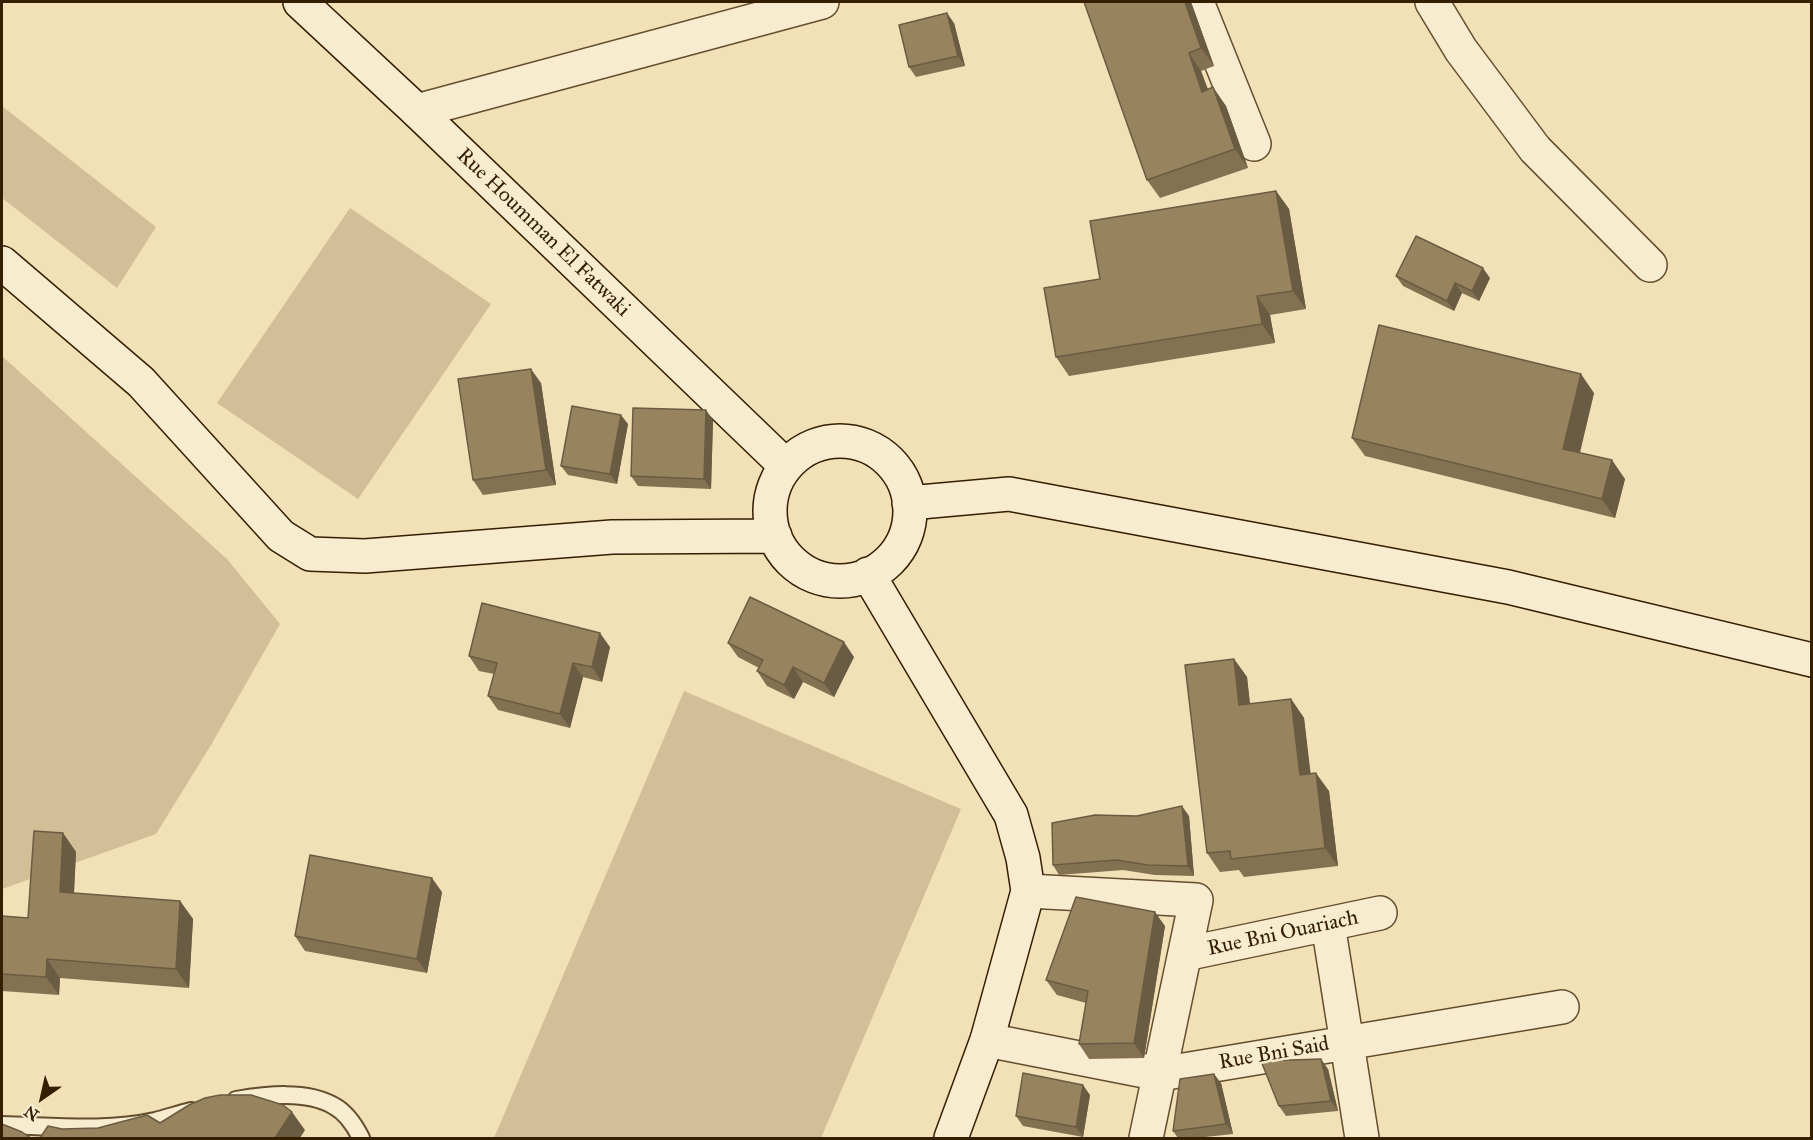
<!DOCTYPE html>
<html>
<head>
<meta charset="utf-8">
<style>
  body { margin:0 }
  #map { position:relative; width:1813px; height:1140px; overflow:hidden; background:#f2e0b6; font-family:"IM FELL Great Primer",serif }
  canvas { display:block }
  .frame { position:absolute; inset:0; border:3px solid #361e01; pointer-events:none }
  .north { position:absolute; left:12px; top:1068px; width:60px; height:60px; -webkit-text-stroke:4px #f7ebd0; paint-order:stroke; rotate:214deg; font-size:16px; font-weight:700; line-height:24px; text-align:center; color:#361e01 }
  .north::after { content:''; display:block; margin:auto; width:21px; height:27px; background:#361e01; clip-path:polygon(50% 0,100% 100%,50% 72%,0 100%) }
</style>
</head>
<body>
<div id="map">
<canvas width="1813" height="1140"></canvas>
<div class="frame"></div>
<div class="north">N</div>
</div>
<script>
const ctx = document.querySelector('canvas').getContext('2d');
ctx.lineJoin = 'round';
function paint(path, color) {
  ctx.fillStyle = color;
  ctx.fill(path, 'evenodd');
}
function stroke(path, color, width, dash) {
  ctx.strokeStyle = color;
  ctx.lineWidth = width;
  ctx.lineCap = dash ? 'butt' : 'round';
  ctx.setLineDash(dash || []);
  ctx.stroke(path);
}
function write(font, color, halo, rows, align = 'center') {
  ctx.font = font + ' "IM FELL Great Primer",serif';
  ctx.lineWidth = 5;
  ctx.setLineDash([]);
  ctx.textBaseline = 'middle';
  ctx.strokeStyle = halo;
  ctx.fillStyle = color;
  for (const [text, x, y, turn = 0] of rows) {
    ctx.save();
    ctx.translate(x, y);
    ctx.rotate((+turn || 0) * Math.PI / 180);
    ctx.textAlign = isNaN(turn) ? turn : align;
    if (halo) ctx.strokeText(text, 0, 0);
    ctx.fillText(text, 0, 0);
    ctx.restore();
  }
}
paint(new Path2D(`
  M2 106 156 227 117 288 2 198Z
  M350 208 491 304 358 499 217 403Z
  M2 356 227 559 280 624 211 745 156 834 2 889Z
  M684 691 961 809 821 1138H494Z`), '#d2bf97');
const lane = new Path2D(`
  M236 1100C266 1095 307 1090 334 1106 347 1113 355 1126 361 1138
  M2 1125C52 1126 106 1132 155 1121 167 1118 179 1114 191 1111`);
const street = new Path2D(`
  M1197 2 1254 144
  M1432 2 1461 50 1535 149 1650 265
  M417 111 822 2
  M1028 891 1196 900 1146 1138
  M1328 924 1362 1138
  M1185 954 1380 913
  M987 1040 1160 1074 1562 1007`);
const secondary = new Path2D(`
  M300 2 417 111 786 466
  M2 263 141 382 281 536 310 554 365 556 612 537 775 536
  M770 511a70 70 0 1 1 140 0a70 70 0 1 1-140 0Z
  M909 503 1009 494 1508 587 1812 660
  M868 574 1011 815 1023 858 1028 891 987 1040 951 1138`);
stroke(lane, '#654e2e', 20);
stroke(street, '#654e2e', 36);
stroke(secondary, '#361e01', 36);
stroke(lane, '#f7ebd0', 16);
stroke(street, '#f7ebd0', 33);
stroke(secondary, '#f7ebd0', 33);
paint(new Path2D(`
  M1191 2 1214 66 1201 71 1208 89 1226 106 1248 168 1160 198 1147 180Z
  M954 23 965 66 916 77 909 67Z
  M1276 191 1289 209 1306 309 1270 315 1275 343 1069 376 1056 357 1100 279Z
  M1396 276 1490 278 1479 301 1462 293 1454 311 1403 286Z
  M541 383 556 485 483 495 473 480Z
  M1594 393 1580 453 1625 479 1615 518 1365 456 1352 438Z
  M713 420 711 489 638 486 631 476Z
  M628 424 617 484 568 475 561 466Z
  M728 643 854 657 834 697 803 682 794 699 767 686 757 671 759 668 738 657Z
  M610 647 602 682 583 677 570 728 498 710 488 696 494 674 479 671 469 656Z
  M1234 659 1247 677 1250 704 1291 699 1304 718 1310 774 1329 791 1338 866 1244 877 1239 870 1220 872 1207 853Z
  M1189 816 1194 876 1155 875 1123 870 1059 875 1053 865Z
  M63 833 76 852 74 893 180 901 193 919 189 988 60 978 59 995 2 991V916L28 918Z
  M442 892 427 973 305 951 295 936Z
  M1165 926 1144 1058 1089 1059 1079 1044 1086 1003 1057 995 1046 980Z
  M1328 1069 1338 1111 1286 1116 1279 1106Z
  M1221 1083 1233 1134 1196 1138H1178L1173 1131Z
  M1090 1095 1083 1137 1023 1126 1016 1116Z`), '#837152');
paint(new Path2D(`
  M1185 2H1191L1214 66 1201 48Z
  M947 13 954 23 965 66 958 56Z
  M1189 53 1201 71 1215 110 1202 92Z
  M1213 87 1226 106 1248 168 1235 149Z
  M1276 191 1289 209 1306 309 1293 291Z
  M1483 268 1490 278 1479 301 1472 291Z
  M1455 283 1462 293 1454 311 1447 301Z
  M1257 296 1270 315 1275 343 1262 324Z
  M531 369 541 383 556 485 546 470Z
  M1581 374 1594 393 1576 467 1563 449Z
  M706 410 713 420 711 489 704 479Z
  M621 415 628 424 617 484 610 474Z
  M1612 460 1625 479 1615 518 1602 499Z
  M600 633 610 647 602 682 592 667Z
  M844 642 854 657 834 697 824 683Z
  M1234 659 1247 677 1252 724 1239 705Z
  M573 663 583 677 570 728 560 714Z
  M793 667 803 682 794 699 784 685Z
  M1291 699 1304 718 1313 793 1300 775Z
  M1316 773 1329 791 1338 866 1325 848Z
  M1182 806 1189 816 1194 876 1188 866Z
  M63 833 76 852 73 910 60 892Z
  M432 878 442 892 427 973 417 959Z
  M180 901 193 919 189 988 176 969Z
  M1155 912 1165 926 1144 1058 1134 1043Z
  M47 959 60 978 59 995 46 977Z
  M1321 1059 1328 1069 1338 1111 1331 1101Z
  M1214 1074 1221 1083 1233 1134 1226 1124Z
  M1083 1085 1090 1095 1083 1137 1076 1127Z
  M292 1112 305 1130 300 1138H275Z`), '#6a5c42');
const building = new Path2D(`
  M1084 2H1185L1201 48 1189 53 1202 92 1213 87 1235 149 1147 180Z
  M947 13 958 56 909 67 899 25Z
  M1276 191 1293 291 1257 296 1262 324 1056 357 1044 288 1100 279 1090 221Z
  M1416 236 1483 268 1472 291 1455 283 1447 301 1396 276Z
  M1379 325 1581 374 1563 449 1612 460 1602 499 1352 438Z
  M531 369 546 470 473 480 458 379Z
  M572 406 621 415 610 474 561 466Z
  M633 408 706 410 704 479 631 476Z
  M750 597 844 642 824 683 793 667 784 685 757 671 763 660 728 643Z
  M482 603 600 633 592 667 573 663 560 714 488 696 497 663 469 656Z
  M1234 659 1239 705 1291 699 1300 775 1316 773 1325 848 1231 859 1230 851 1207 853 1185 665Z
  M1182 806 1188 866 1148 865 1116 860 1053 865 1052 823 1095 815 1137 816Z
  M34 831 63 833 60 892 180 901 176 969 47 959 46 977 2 974V916L28 918Z
  M310 855 432 878 417 959 295 936Z
  M1076 897 1155 912 1134 1043 1079 1044 1088 991 1046 980Z
  M1321 1059 1331 1101 1279 1106 1261 1061Z
  M1023 1073 1083 1085 1076 1127 1016 1116Z
  M1214 1074 1226 1124 1173 1131 1180 1079Z
  M220 1095H251L283 1105 292 1112 275 1138H40L48 1126 62 1129 98 1128 147 1115 160 1123 189 1105 205 1098Z
  M2 1124 22 1132 31 1138H2Z`);
paint(building, '#98835f');
stroke(building, '#6a5c42', 1.5);
write('21px', '#361e01', '#f7ebd0', [
  ["Rue Houmman El Fatwaki",543,233,44],
  ["Rue Bni Ouariach",1283,934,-12],
  ["Rue Bni Said",1274,1054,-10]
]);
</script>
</body>
</html>
